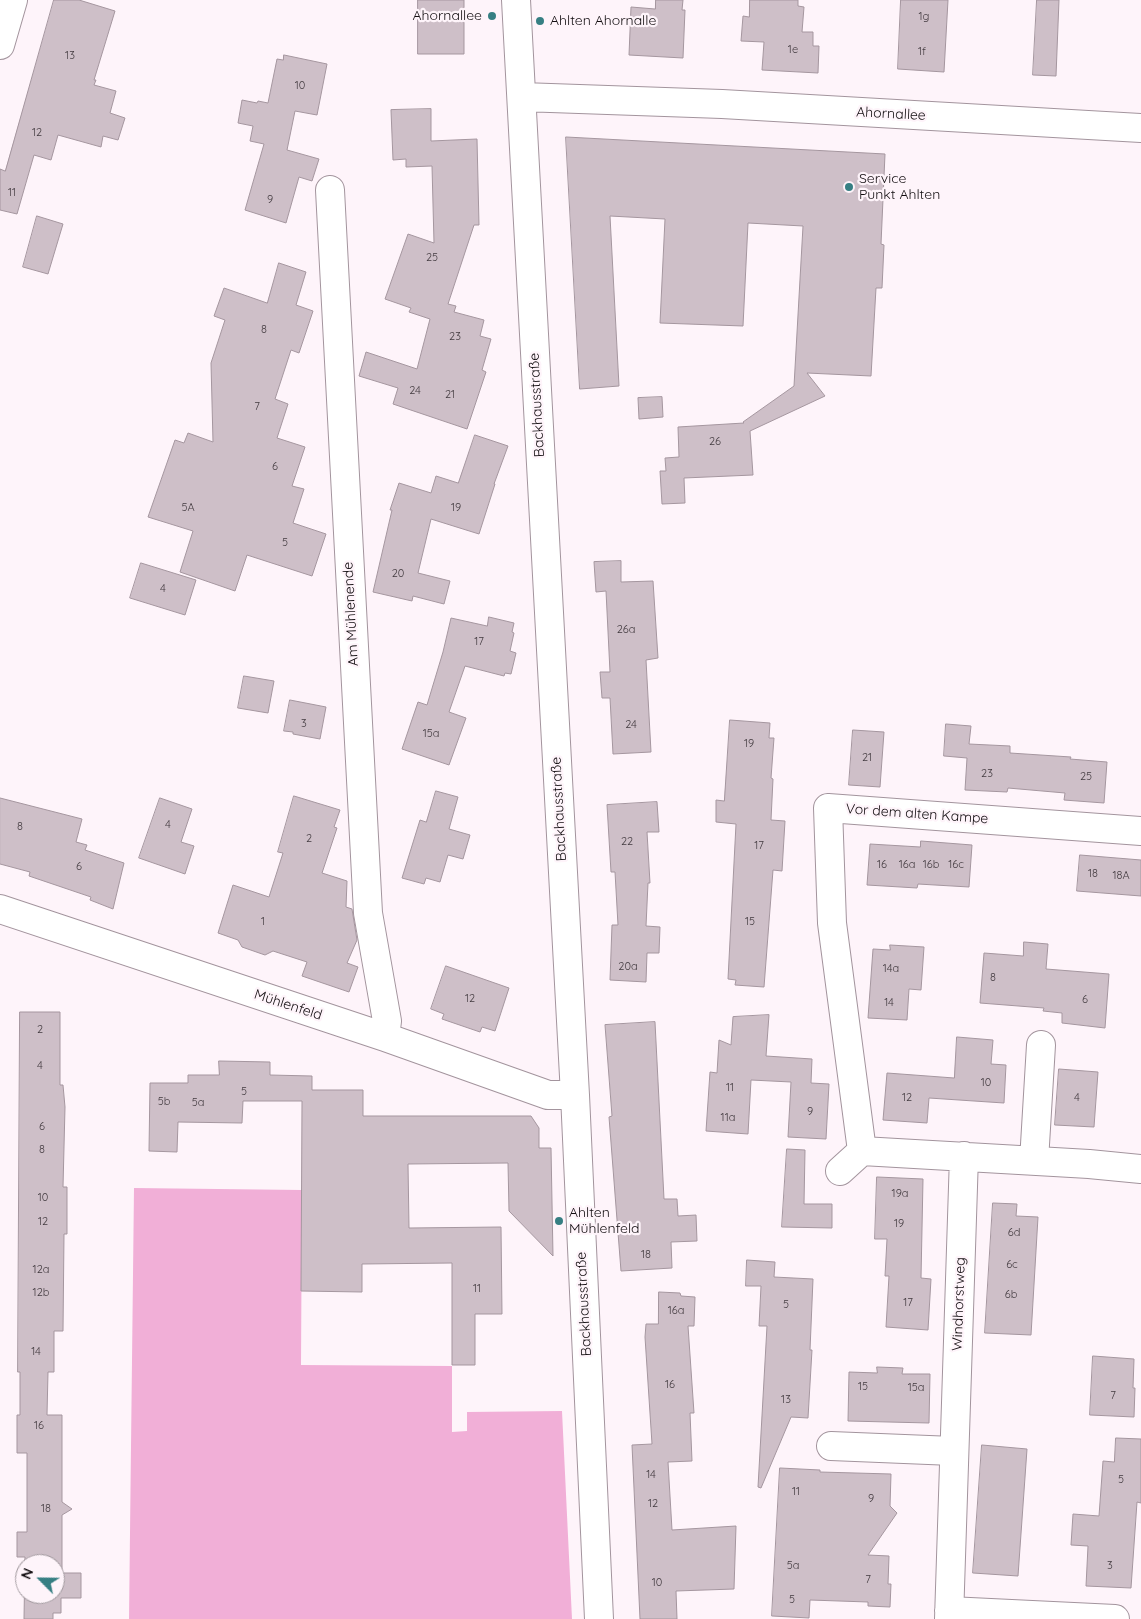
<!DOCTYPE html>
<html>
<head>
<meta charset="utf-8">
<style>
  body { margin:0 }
  #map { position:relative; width:1141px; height:1619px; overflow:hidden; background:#fef4fa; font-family:Quicksand,sans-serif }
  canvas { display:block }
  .north { position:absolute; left:15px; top:1554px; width:50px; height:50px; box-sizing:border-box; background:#fef4fa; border:1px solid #a0989d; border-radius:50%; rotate:293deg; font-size:14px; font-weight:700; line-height:20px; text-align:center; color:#130e11 }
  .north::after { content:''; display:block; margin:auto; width:18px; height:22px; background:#367f83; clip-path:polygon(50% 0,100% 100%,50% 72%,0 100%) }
</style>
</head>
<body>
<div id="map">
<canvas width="1141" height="1619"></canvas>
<div class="north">N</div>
</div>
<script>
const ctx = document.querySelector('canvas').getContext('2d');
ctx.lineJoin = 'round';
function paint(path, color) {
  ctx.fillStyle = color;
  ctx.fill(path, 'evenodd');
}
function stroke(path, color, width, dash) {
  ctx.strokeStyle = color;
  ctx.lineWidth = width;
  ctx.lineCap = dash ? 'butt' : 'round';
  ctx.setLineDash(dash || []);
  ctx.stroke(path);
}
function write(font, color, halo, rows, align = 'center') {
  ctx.font = font + ' Quicksand,sans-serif';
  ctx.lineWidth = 4.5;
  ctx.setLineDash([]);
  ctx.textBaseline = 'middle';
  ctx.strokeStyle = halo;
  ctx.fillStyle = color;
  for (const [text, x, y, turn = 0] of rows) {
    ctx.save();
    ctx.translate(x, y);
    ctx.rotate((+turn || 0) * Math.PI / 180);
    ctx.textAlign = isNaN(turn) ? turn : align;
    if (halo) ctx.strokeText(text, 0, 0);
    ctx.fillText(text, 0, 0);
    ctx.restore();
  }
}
paint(new Path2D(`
  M134 1188 302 1190 301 1365 452 1366V1432L467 1431V1412L562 1411 572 1619H129Z`), '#f1afd7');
const building = new Path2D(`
  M54 0H79L115 11 94 80H96L94 85 116 91 110 113 125 118 118 140 103 136 101 147 58 135 51 160 34 155 17 214 0 210V169L5 171Z
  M418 0H464V54H418Z
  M656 0H683L682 10H685L683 58 629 55 631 7 655 9Z
  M750 0H798V6L804 7 802 32H813V46H819L818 73 762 70 764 42 741 41 743 16 749 17Z
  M901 0H948L944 72 898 69Z
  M1037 0H1059L1056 76 1033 75Z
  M284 55 327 64 317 115 295 111 287 150 319 159 312 181 299 177 286 223 245 210 264 144 250 141 253 126 238 123 242 100 257 103 258 101 268 103 277 59 283 60Z
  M431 109V141L477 139 479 225H474L448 304 456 306 454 312 484 320 480 336 491 339 482 370 486 372 467 429 393 404 398 388 359 376 366 352 417 369 430 319 409 312 411 308 385 299 408 234 434 243 432 166 406 167V159L393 160 391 110Z
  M566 137 885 154 881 244 884 245 882 288H876L871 376 807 373 825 396 750 431 753 475 684 478 685 503 662 504 660 471H666L665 458 679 457 678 427 744 423 743 422 794 386 803 226 748 223 743 326 660 323 665 219 610 216 619 386 580 389Z
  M37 216 63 224 48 274 23 267Z
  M279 263 306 272 296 305 313 311 299 353 291 350 275 399 288 404 277 438 305 447 292 486 304 489 293 523 326 534 312 576 247 555 235 591 180 572 193 531 148 517 175 440 184 443 188 433 213 442 211 363 225 320 214 316 224 288 267 303Z
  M662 397 663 417 639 419 638 398Z
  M475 435 508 446 494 484H495L479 534 431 519 418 573 450 581 444 604 413 596 412 601 373 592 392 510H390L399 483 431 493 436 476 458 483Z
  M621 561V582L653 581 658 658 646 660 651 752 613 754 610 698H602L600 672H610L606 591 596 592 594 562Z
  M141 563 196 580 185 615 130 598Z
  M489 617 514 623 512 632 514 633 510 651 516 653 511 674 505 673 504 676 465 666 449 712 466 718 449 765 402 749 418 702 427 705 443 652 451 618 487 626Z
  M244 676 274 681 268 713 238 708Z
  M290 700 326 707 320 739 293 734V732L284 731Z
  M730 720 770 723 769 738H774L771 778 773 779 771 820 785 821 782 871 773 870 764 987 735 985 736 980 728 979 736 824 716 822V800L724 801Z
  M946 724 971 726 969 744 1010 746V753L1071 757 1070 759 1107 762 1104 803 1064 800 1065 793 1008 788 1007 792 965 790 967 758 944 756Z
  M853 730 884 732 880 787 849 785Z
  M436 791 458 797 449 829 470 835 463 859 448 855 440 882 426 878 424 884 402 878 420 820 426 822Z
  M294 796 340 810 334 827 337 828 322 873 347 881 346 907 352 909 357 940 347 963 358 967 349 992 302 976 307 962 273 951 265 955 242 947 238 940 218 933 233 885 269 897 283 853 278 852Z
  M0 798 82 819 76 842 87 845 85 850 124 863 113 909 90 900 91 897 29 876 30 872 0 864Z
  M160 798 192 809 181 842 194 846 185 874 139 858Z
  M657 802 659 832H647L650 883H648L646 926 660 927 659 953H647L646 982 610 980 612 925H618L615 872H611L607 805Z
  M921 841 972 845 969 887 918 884 917 888 867 885 870 844 920 847Z
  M1080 855 1141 860V896L1077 891Z
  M1024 942 1048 944 1046 969 1109 974 1105 1028 1062 1023V1013L1043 1011 1044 1008 980 1003 984 953 1023 956Z
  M890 945 924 947 921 990 909 989 907 1020 868 1018 873 949 890 950Z
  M446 966 509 988 495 1031 482 1027 480 1032 442 1019 444 1014 431 1009Z
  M20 1012H60V1085H63L65 1107 63 1187H67V1234H64L63 1331H54V1372H48L47 1415H62V1502L72 1509 62 1515V1573H81V1598H61V1613H53V1619H24L25 1557H17V1532H27V1453H17V1415H20V1372H18ZM25 1564H55V1594H25Z
  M769 1015 766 1056 812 1059 811 1083 829 1084 826 1139 788 1137 791 1082 751 1080 748 1134 706 1131 710 1072 717 1073 719 1040 731 1045 733 1017Z
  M655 1022 664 1199H677L678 1216 696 1215 697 1241 671 1242 672 1268 621 1271 609 1117 612 1116 605 1025Z
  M957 1037 993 1040 991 1064 1006 1065 1004 1103 929 1098 927 1123 883 1120 887 1073 954 1078Z
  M219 1061 270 1062V1075L312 1076V1090H363V1116H531L539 1128V1148H551L553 1256 509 1211 508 1163 408 1164 409 1228 501 1227 502 1314H475V1365H452V1263L362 1264V1292L301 1291 302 1101H243L242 1123 178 1122 177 1152 149 1151 150 1083H188V1075H219Z
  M1059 1069 1098 1072 1094 1127 1055 1125Z
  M787 1149 805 1150 804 1204H832V1228L782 1227Z
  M877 1177 923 1179 921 1278 931 1279 928 1330 886 1327 889 1276H885L887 1239H875Z
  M993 1203 1017 1204 1016 1216 1038 1217 1031 1335 985 1333Z
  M747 1260 775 1262 774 1277 813 1279 810 1350H812L808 1418 791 1417 761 1488 758 1487 767 1326H759L761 1286H746Z
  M659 1292 680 1293 681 1296 695 1297 694 1326H688L694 1413H690L692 1461 668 1462 672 1530 736 1526 734 1589 676 1591 677 1619H640L632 1445 652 1444 645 1337 646 1324H658Z
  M1093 1356 1134 1359 1133 1388H1135L1134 1417 1090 1415Z
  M877 1367 903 1368 902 1374H930L929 1423 848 1421 849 1372 877 1373Z
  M1116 1438 1141 1439V1503L1137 1502 1131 1588 1086 1586 1088 1546 1071 1545 1073 1514 1099 1516 1103 1461 1114 1462Z
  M982 1445 1027 1449 1018 1576 973 1573Z
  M780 1468 820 1470V1472L891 1474 890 1506 897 1513 868 1555 889 1556 888 1584H891L890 1607 868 1606V1602L810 1600 809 1618 772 1616Z`);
paint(building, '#cebfc8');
stroke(building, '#a5969f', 1);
const minor = new Path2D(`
  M516 0 575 1095 599 1619
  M0 45 13 0
  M522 97 722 104 1141 128
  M330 190 368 913 387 1021 385 1037
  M0 909 385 1037 548 1095H575
  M862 1151 832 923 828 808 1141 831
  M1034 1161 1041 1045
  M840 1171 862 1151 1089 1164 1141 1169
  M831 1446 953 1451
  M949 1611 1115 1619
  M949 1619 964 1156`);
stroke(minor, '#a3949d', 30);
stroke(minor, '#fff', 28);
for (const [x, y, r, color] of [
  [492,16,5,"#367f83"],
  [540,21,5,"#367f83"],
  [849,187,5,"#367f83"],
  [559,1221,5,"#367f83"]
]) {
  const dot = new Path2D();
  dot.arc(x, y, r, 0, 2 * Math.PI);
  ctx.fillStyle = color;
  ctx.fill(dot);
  stroke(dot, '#fef4fa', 2);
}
write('11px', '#423a3f', null, [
  ["1g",924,17],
  ["1e",793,50],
  ["1f",922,52],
  ["13",70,56],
  ["10",300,86],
  ["12",37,133],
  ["11",12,193],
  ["9",270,200],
  ["25",432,258],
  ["8",264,330],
  ["23",455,337],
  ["24",415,391],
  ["21",450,395],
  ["7",257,407],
  ["26",715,442],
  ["6",275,467],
  ["5A",188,508],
  ["19",456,508],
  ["5",285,543],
  ["20",398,574],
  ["4",163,589],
  ["26a",626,630],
  ["17",479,642],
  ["3",304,724],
  ["24",631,725],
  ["15a",431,734],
  ["19",749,744],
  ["21",867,758],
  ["23",987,774],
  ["25",1086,777],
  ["4",168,825],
  ["8",20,827],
  ["2",309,839],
  ["22",627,842],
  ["17",759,846],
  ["16",882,865],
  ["16a",907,865],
  ["16b",931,865],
  ["16c",956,865],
  ["6",79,867],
  ["18",1093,874],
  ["18A",1121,876],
  ["1",263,922],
  ["15",750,922],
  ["20a",628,967],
  ["14a",891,969],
  ["8",993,978],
  ["12",470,999],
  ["6",1085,1000],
  ["14",889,1003],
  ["2",40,1030],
  ["4",40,1066],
  ["10",986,1083],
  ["11",730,1088],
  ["5",244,1092],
  ["12",907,1098],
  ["4",1077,1098],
  ["5b",164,1102],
  ["5a",198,1103],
  ["9",810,1112],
  ["11a",728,1118],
  ["6",42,1127],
  ["8",42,1150],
  ["19a",900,1194],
  ["10",43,1198],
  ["12",43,1222],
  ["19",899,1224],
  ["6d",1014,1233],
  ["18",646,1255],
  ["6c",1012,1265],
  ["12a",41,1270],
  ["11",477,1289],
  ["12b",41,1293],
  ["6b",1011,1295],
  ["17",908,1303],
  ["5",786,1305],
  ["16a",676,1311],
  ["14",36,1352],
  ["16",670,1385],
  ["15",863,1387],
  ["15a",916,1388],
  ["7",1113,1396],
  ["13",786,1400],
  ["16",39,1426],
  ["14",651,1475],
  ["5",1121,1480],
  ["11",796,1492],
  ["9",871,1499],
  ["12",653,1504],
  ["18",46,1509],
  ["5a",793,1566],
  ["3",1110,1566],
  ["7",868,1580],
  ["10",657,1583],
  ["5",792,1600]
]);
write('14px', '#130e11', '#fef4fa', [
  ["Ahornallee",482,16,"right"],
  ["Ahlten Ahornalle",550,21],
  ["Service",859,179],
  ["Punkt Ahlten",859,195],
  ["Ahlten",569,1213],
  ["Mühlenfeld",569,1229]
], 'left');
write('14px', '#130e11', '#fef4fa', [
  ["Ahornallee",891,114,3],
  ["Backhausstraße",537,405,-93],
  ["Am Mühlenende",351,614,-93],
  ["Backhausstraße",559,809,-93],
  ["Vor dem alten Kampe",917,814,4],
  ["Mühlenfeld",288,1005,18],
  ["Backhausstraße",584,1304,-93],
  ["Windhorstweg",959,1304,-88]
]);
</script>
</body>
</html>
